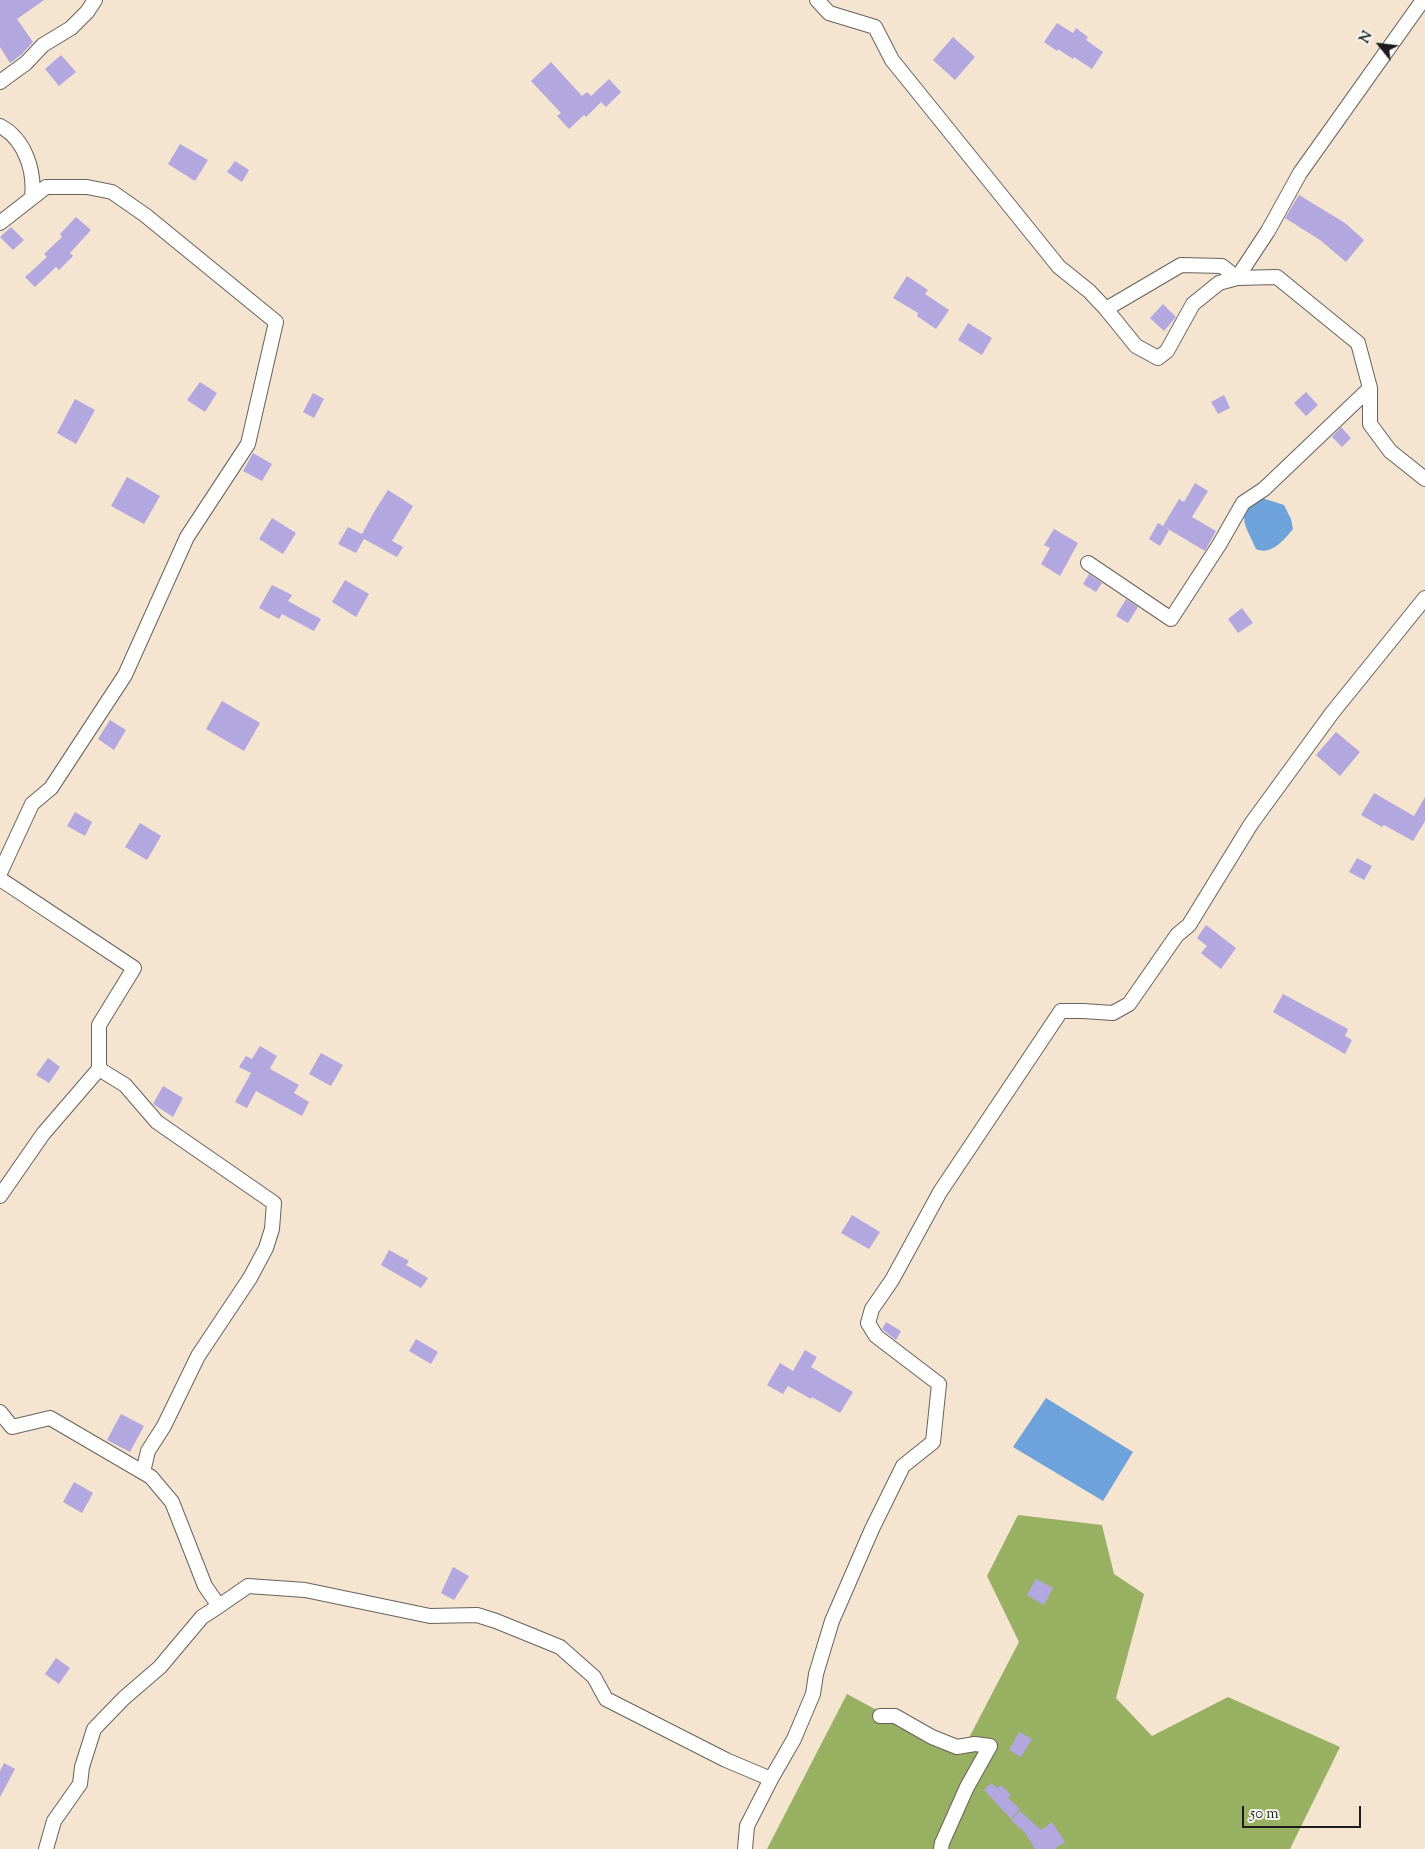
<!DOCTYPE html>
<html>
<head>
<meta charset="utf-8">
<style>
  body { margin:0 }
  #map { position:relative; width:1425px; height:1849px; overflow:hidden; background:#f4e4d0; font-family:"Sorts Mill Goudy",serif }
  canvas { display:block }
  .north { position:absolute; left:1355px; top:20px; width:50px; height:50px; -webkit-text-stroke:4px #f6f6f2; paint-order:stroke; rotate:299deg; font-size:14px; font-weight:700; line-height:20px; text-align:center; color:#1c1c1c }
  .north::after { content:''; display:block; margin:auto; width:18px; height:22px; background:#1c1c1c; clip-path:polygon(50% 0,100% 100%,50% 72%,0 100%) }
  .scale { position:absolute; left:1242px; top:1806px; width:119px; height:22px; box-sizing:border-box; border:2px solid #1c1c1c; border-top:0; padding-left:6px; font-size:15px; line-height:18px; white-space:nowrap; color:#1c1c1c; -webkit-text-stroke:4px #f6f6f2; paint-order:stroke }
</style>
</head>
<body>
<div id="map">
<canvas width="1425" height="1849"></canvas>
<div class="north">N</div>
<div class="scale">50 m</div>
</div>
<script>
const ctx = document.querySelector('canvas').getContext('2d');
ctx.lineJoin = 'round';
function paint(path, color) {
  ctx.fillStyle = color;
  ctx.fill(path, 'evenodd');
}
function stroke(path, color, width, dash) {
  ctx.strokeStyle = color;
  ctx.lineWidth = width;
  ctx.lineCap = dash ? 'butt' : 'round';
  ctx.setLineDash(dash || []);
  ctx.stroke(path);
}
paint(new Path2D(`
  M1018 1515 1102 1525 1114 1574 1144 1594 1116 1698 1152 1736 1228 1697 1340 1747 1290 1849H767L847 1694 960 1755 1019 1642 987 1576Z`), '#98b062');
paint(new Path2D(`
  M1262 498 1284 505 1291 519 1293 529C1284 540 1271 556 1256 549 1246 525 1233 514 1262 498Z
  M1046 1398 1133 1452 1103 1501 1013 1447Z`), '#6da3da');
paint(new Path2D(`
  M0 0H44L17 19 33 42 21 55 10 63 0 47Z
  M1057 23 1073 33 1076 28 1088 37 1086 40 1103 52 1092 69 1074 57 1073 59 1058 49 1057 51 1044 42Z
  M953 37 975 57 955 80 933 60Z
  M61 55 76 72 59 86 45 69Z
  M551 62 582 96 587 92 591 96 609 79 621 92 606 107 601 102 586 117 584 115 569 129 557 116 561 113 531 81Z
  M180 144 208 160 195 181 168 164Z
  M235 161 249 170 242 182 227 172Z
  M1299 195 1345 223 1364 240 1346 262 1320 240 1285 218Z
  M76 217 91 230 70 253 73 256 59 270 56 267 35 287 25 277 47 257 44 254 62 237 60 234Z
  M11 227 24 240 13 250 0 237Z
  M907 276 928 290 925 294 949 310 936 329 917 316 918 313 893 298Z
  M1163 304 1176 317 1164 331 1150 318Z
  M968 323 992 338 982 355 958 340Z
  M200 382 217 393 205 412 187 400Z
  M1306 392 1318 405 1306 416 1294 403Z
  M313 393 324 399 314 418 303 412Z
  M1224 395 1230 408 1218 414 1211 402Z
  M75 399 95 410 76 444 57 433Z
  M1341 427 1351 438 1342 447 1332 437Z
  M253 453 272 464 262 481 243 471Z
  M127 477 160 496 144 524 111 506Z
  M1195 483 1208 491 1192 517 1216 531 1205 551 1163 526 1179 499 1184 502Z
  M388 490 413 506 392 541 403 547 397 557 364 539 356 553 338 544 348 527 362 534 374 512Z
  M272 518 296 533 283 554 259 539Z
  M1158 523 1169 530 1160 546 1149 539Z
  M1054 529 1078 543 1060 576 1041 564 1050 548 1044 545Z
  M1089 574 1102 583 1096 592 1083 584Z
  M345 580 369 594 356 617 332 602Z
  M272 585 292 595 288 601 321 619 314 631 282 614 279 619 259 608Z
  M1126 599 1138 607 1128 623 1116 616Z
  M1242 608 1253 623 1238 633 1228 619Z
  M222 701 260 723 244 751 206 729Z
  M110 720 126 730 114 750 98 739Z
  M1336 732 1360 752 1340 776 1316 755Z
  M1374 793 1414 816 1425 797V821L1413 841 1384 825 1382 827 1361 815Z
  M75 812 92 822 85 836 67 826Z
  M140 823 161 836 147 860 125 847Z
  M1357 858 1372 866 1364 880 1349 872Z
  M1206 925 1236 948 1221 969 1201 953 1207 946 1197 938Z
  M1283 994 1348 1029 1345 1036 1352 1040 1345 1054 1273 1012Z
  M260 1046 277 1056 270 1068 272 1070 299 1085 294 1093 309 1102 302 1116 256 1091 247 1108 235 1102 251 1073 239 1067 246 1056 252 1059Z
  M321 1053 343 1065 331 1086 309 1074Z
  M48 1058 60 1067 49 1083 36 1075Z
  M163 1086 183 1098 173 1117 153 1104Z
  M852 1215 880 1232 869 1249 841 1233Z
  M389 1250 409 1261 406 1265 428 1278 421 1288 381 1265Z
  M886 1322 901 1331 896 1340 882 1329Z
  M416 1339 438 1352 431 1364 409 1351Z
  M805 1350 817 1357 811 1367 853 1392 840 1413 812 1397 811 1399 788 1386 783 1394 767 1385 780 1363 793 1371Z
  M121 1414 144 1426 130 1452 107 1440Z
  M74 1482 93 1493 82 1513 63 1502Z
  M453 1567 469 1576 454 1600 441 1593Z
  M1036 1579 1053 1588 1044 1605 1027 1595Z
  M56 1658 70 1668 59 1684 45 1674Z
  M1019 1732 1032 1739 1021 1757 1009 1750Z
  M4 1763 15 1769 0 1797V1771Z
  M991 1783 997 1788 1001 1785 1011 1795 1008 1798 1020 1809 1011 1819 984 1790Z
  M1020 1811 1041 1830 1052 1822 1065 1842 1054 1849H1035L1025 1833 1011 1820Z`), '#b2a7df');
const street = new Path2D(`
  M817 0 829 13 875 27 892 60 1059 267 1089 291 1106 309 1136 346 1158 358 1167 351 1193 304 1219 283 1237 278 1277 277 1358 343 1370 388V424L1390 451 1425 479
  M0 82 26 63 43 45 71 28 87 12 95 0
  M0 126C25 139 35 171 32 197
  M0 223 46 187H87L112 192 145 215 276 322 248 444 187 537 125 675 51 788 32 804 0 873
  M1106 309 1181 265 1222 266 1237 278 1268 231 1300 173 1423 0
  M1088 563 1171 619 1219 545 1243 503 1264 489 1370 388
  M0 879 134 968 99 1025V1069L43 1134 0 1196
  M99 1069 125 1085 157 1122 274 1203 272 1229 266 1248 250 1278 198 1356 164 1426 148 1451 143 1472
  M0 1412 12 1427 50 1418 151 1477 172 1502 205 1586 219 1606 202 1617 160 1667 124 1698 94 1729 82 1767 80 1784 54 1821 46 1849
  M219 1606 248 1586 305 1590 430 1616 477 1615 496 1621 560 1647 594 1677 606 1699 726 1760 771 1779
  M880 1716H895L932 1737 957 1747 975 1744 990 1746 967 1787 942 1843 941 1849
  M745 1849 747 1826 771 1779 794 1739 813 1694 816 1674 832 1621 872 1529 903 1466 933 1442 939 1384 876 1336 868 1323 872 1309 892 1280 940 1192 1061 1011H1083L1113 1013 1129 1004 1177 935 1189 925 1251 824 1332 713 1425 598`);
stroke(street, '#68625b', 16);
stroke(street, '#fff', 14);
</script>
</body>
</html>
